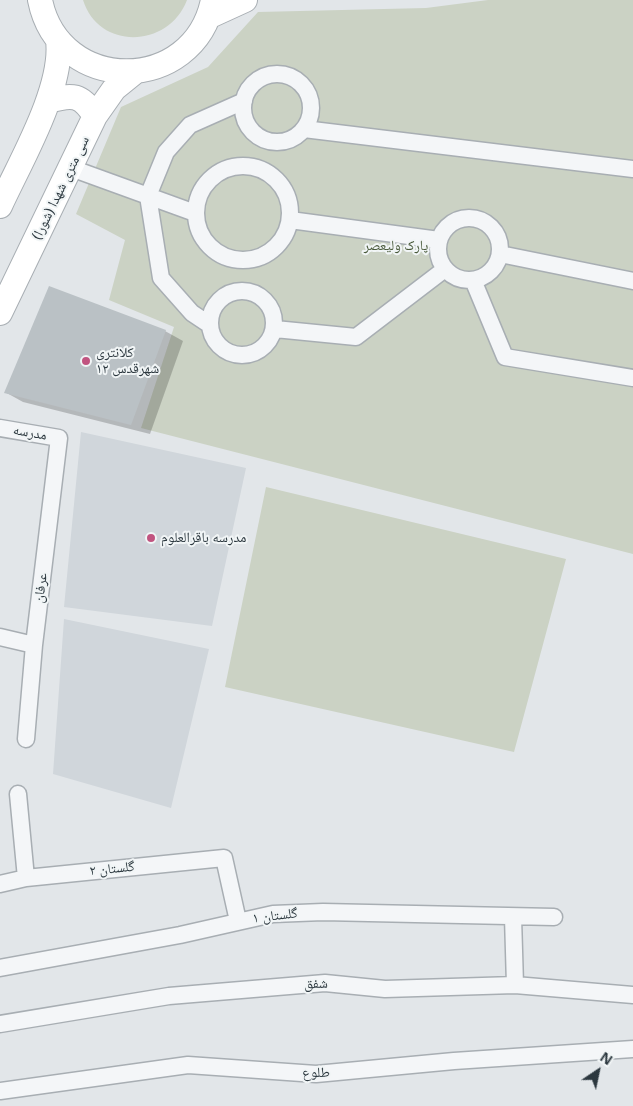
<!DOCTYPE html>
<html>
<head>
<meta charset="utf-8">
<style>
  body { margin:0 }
  #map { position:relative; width:633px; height:1106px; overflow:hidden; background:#e2e6e9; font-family:"Noto Sans",sans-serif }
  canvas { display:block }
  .north { position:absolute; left:573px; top:1046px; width:50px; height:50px; -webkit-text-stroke:4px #f1f5f6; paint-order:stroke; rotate:34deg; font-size:14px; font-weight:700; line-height:20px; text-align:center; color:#2c383f }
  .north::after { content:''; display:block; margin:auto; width:18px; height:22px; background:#2c383f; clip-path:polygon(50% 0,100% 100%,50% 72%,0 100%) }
</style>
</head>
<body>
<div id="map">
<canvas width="633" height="1106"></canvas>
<div class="north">N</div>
</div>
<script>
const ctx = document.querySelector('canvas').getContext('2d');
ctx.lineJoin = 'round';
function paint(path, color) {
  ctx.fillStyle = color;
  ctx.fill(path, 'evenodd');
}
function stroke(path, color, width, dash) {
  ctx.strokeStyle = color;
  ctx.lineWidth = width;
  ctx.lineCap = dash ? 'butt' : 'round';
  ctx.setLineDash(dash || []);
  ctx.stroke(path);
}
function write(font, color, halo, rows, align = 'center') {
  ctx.font = font + ' "Noto Sans","Noto Naskh Arabic",sans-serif';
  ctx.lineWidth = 4;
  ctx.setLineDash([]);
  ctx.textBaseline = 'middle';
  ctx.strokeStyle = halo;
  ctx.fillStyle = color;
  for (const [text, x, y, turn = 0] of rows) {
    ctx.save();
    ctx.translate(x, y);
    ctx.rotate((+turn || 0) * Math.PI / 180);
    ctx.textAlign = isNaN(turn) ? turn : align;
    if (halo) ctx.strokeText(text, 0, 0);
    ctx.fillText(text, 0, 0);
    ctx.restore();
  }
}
paint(new Path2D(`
  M81 432 246 468 212 626 64 607Z
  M64 619 209 649 171 808 53 774Z`), '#d0d6db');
paint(new Path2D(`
  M83 0H187C169 48 99 51 83 0Z
  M488 0H633V554L141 428 174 327 109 300 125 240 76 214 121 107 208 67 258 12 426 8Z
  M266 487 566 559 514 752 225 687Z`), '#cbd2c4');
paint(new Path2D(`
  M165 331 183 341 150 434 23 402 5 392Z`), '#0003');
paint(new Path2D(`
  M49 286 166 330 131 425 4 393Z`), '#bac1c5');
const street = new Path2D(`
  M243 108a34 34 0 1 1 68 0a34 34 0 1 1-68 0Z
  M304 129 633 169
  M196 213a47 47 0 1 1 94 0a47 47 0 1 1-94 0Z
  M71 168 195 213
  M438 249a31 31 0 1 1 62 0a31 31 0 1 1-62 0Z
  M290 220 439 240
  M500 254 633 281
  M473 280 505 357 633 378
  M210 323a32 32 0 1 1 64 0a32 32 0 1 1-64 0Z
  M210 325 192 313 161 278 148 196 166 152 190 125 244 101
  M275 329 356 337 445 269
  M0 428 59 438 34 645 26 739
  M0 637 34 645
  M18 794 26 878
  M0 884 26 878 224 858 238 921
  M513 917 515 985
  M0 968 180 935 273 914 323 912 554 917
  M0 1024 169 996 325 983 385 989 515 985 633 995
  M0 1091 188 1065 316 1074 454 1061 633 1049`);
const secondary = new Path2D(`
  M40 0C59 95 194 95 213 0
  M210 16 245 0
  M48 101C73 94 81 94 95 116
  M0 206C20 162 64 88 58 40
  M0 313 95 116 114 89 135 72`);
stroke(street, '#a8aeb3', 19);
stroke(secondary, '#a8aeb3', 26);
stroke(street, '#f4f6f8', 16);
stroke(secondary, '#fff', 24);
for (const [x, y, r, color] of [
  [86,361,5,"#c15480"],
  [151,538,5,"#c15480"]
]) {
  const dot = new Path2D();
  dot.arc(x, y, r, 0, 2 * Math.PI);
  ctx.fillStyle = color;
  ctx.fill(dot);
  stroke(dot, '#f1f5f6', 2);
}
write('14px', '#2c383f', '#f1f5f6', [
  ["سی متری شهدا (شورا)",61,188,-64],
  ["مدرسه",30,433,10],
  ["عرفان",41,588,-83],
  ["گلستان ۲",112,869,-6],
  ["گلستان ۱",275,916,-7],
  ["شفق",316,984,-2],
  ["طلوع",316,1073,-1]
]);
write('14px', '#48593a', '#f1f5f6', [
  ["پارک ولیعصر",396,246]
]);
write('14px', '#2c383f', '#f1f5f6', [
  ["کلانتری",96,353],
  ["۱۲ شهرقدس",96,369],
  ["مدرسه باقرالعلوم",161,538]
], 'left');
</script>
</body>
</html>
